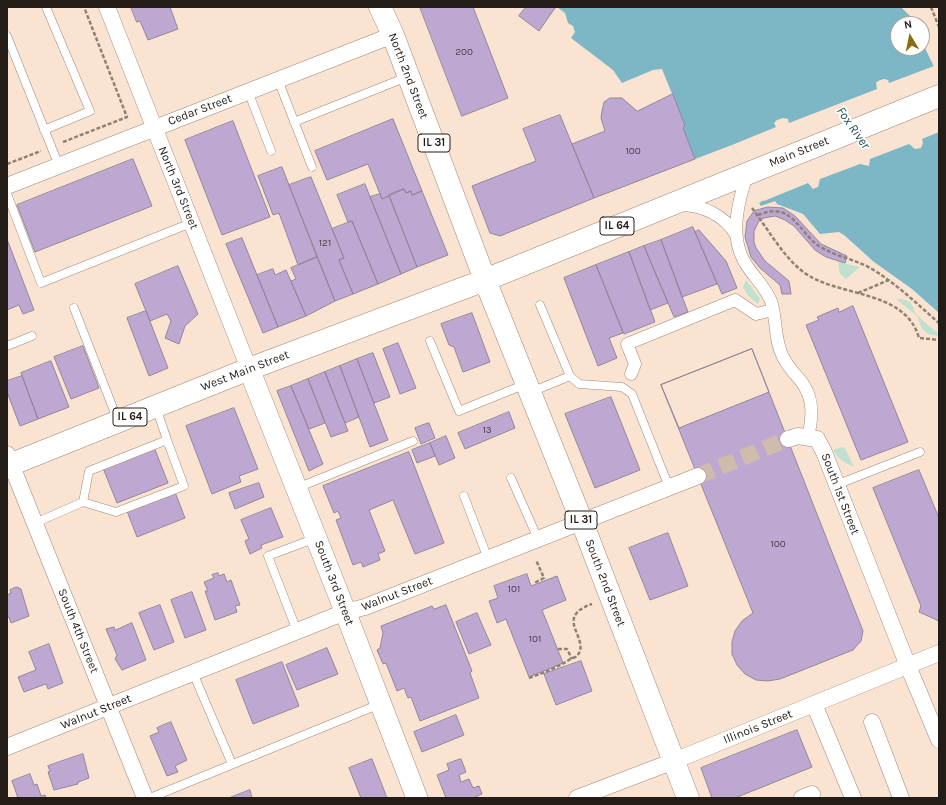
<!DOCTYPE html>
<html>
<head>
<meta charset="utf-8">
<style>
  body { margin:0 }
  #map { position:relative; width:946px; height:805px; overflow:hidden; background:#fae4d1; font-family:Karla,sans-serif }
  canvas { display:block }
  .frame { position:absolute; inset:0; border:8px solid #241c16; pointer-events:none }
  .north { position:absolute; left:890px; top:16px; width:40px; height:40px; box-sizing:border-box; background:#fff; border:1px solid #a7a4a2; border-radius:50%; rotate:350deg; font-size:11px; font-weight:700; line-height:16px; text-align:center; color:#241c16 }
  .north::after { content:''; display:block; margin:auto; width:14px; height:18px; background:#896f0f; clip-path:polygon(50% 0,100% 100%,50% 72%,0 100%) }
</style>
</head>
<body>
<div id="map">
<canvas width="946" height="805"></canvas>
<div class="frame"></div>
<div class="north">N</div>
</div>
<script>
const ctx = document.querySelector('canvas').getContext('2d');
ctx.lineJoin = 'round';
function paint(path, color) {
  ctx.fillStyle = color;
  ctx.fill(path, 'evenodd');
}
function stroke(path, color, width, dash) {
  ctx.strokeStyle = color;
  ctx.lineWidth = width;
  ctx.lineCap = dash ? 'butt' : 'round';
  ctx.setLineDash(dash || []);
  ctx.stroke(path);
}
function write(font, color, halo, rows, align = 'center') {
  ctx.font = font + ' Karla,sans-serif';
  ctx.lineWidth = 3.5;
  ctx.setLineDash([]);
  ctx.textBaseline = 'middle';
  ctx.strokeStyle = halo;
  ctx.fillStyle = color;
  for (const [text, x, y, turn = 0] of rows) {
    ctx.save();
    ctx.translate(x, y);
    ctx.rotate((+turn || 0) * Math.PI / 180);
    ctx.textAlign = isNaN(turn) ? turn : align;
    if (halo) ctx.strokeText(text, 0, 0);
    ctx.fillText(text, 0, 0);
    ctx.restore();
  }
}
paint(new Path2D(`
  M838 262 860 267 846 279 840 274Z
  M746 280 760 299 758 304 748 296 743 287Z
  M896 299C917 299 910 309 919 317 925 323 932 328 939 334V336L928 334 922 329 917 316Z
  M841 447 845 448 854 467C845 463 838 459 833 450Z`), '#c0e1d0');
paint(new Path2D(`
  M557 7H901L912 18 915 24H898V48H922V42L939 77V313L912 289 874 262 844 235 839 232 820 234 803 214 777 204 775 201 761 206 759 203 764 200 732 145 695 159 683 128 685 126 662 69 653 70 622 83 613 70 571 38 575 32 573 26 568 23 565 13Z`), '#7db7c6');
paint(new Path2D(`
  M934 66 939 77V132L922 139 923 143 921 148 915 149 909 144 870 159 869 166 860 164 820 179 818 187 813 189 808 183 764 201 732 145 776 127 774 123 777 120 783 118 788 119 789 123 877 89 876 83 878 81 884 79 888 80 889 83Z`), '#fae4d1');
const building = new Path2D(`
  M131 7H170L178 29 148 40 140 21 137 22Z
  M420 7H473L508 98 462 116Z
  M526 7H553L555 8 539 31 519 16Z
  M673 94 685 126 683 128 695 159 594 198 572 144 605 131 601 118 602 111 604 102 610 98H622L637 111Z
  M560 115 594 198 500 236 490 233 472 186 536 161 523 129Z
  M393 119 422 191 412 195 411 191 406 193 404 189 382 199 368 164 327 180 315 151Z
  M233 121 270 217 222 235 185 140Z
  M133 159 152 206 35 252 17 205Z
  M282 167 317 257 298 265 279 213 273 215 258 176Z
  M311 177 344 258 339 260 353 294 335 301 289 185Z
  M365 184 401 274 378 284 352 221 348 222 337 195Z
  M404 189 406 193 411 191 412 195 422 191 448 255 417 267 389 195Z
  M380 194 382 199 389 196 417 267 401 274 370 197Z
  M768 207 783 208 795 216 821 244 847 256 845 263 826 257 815 250 794 226 785 220 775 216 764 218 759 221 754 231V242L756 248 765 261 789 281 791 294H782L780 285 760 268 751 257 745 237 747 221 754 211Z
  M352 221 378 284 353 294 339 260 344 258 332 229Z
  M693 227 717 284 682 297 661 240Z
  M699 230 726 261 737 288 722 294 695 232Z
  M242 238 278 327 263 333 226 244Z
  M7 239 34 310 23 314 19 305 7 310Z
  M661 240 688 312 674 317 644 246Z
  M644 246 668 303 650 310 629 252Z
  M629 252 655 322 624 334 596 265Z
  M317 257 335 301 306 316 291 281 296 279 291 268Z
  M596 265 623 333 609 338 617 358 598 366 564 278Z
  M178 266 198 314 185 326 179 344 165 338 171 321 167 314 150 321 135 284Z
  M273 269 275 275 286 270 306 316 278 327 257 275Z
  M853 306 908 442 861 460 806 325 819 320 817 317 838 308 839 312Z
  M146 311 168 368 149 376 127 318Z
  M472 313 490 362 463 372 454 347 449 345 441 324Z
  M398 343 416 388 400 394 383 349Z
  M83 346 99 388 71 399 54 357Z
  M752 349 863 631 861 641 853 650 780 679 768 681 756 680 745 674 737 665 732 654V642L735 631 742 621 753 613 661 385Z
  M752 349 769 392 679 428 661 385Z
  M373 353 390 397 374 403 357 359Z
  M357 359 388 440 370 447 340 366Z
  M51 361 69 407 38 419 21 373Z
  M340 366 359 417 345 423 325 372Z
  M325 372 348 431 331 437 308 379Z
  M22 376 38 419 20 426 7 392V381Z
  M308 379 325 423 309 429 291 386Z
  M291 386 323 464 309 471 277 391Z
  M611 397 640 470 595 488 565 414Z
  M234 408 258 469 239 476 241 482 212 494 186 426Z
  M509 412 515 428 465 449 458 433Z
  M429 423 435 438 421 444 415 428Z
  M446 436 455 458 439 465 430 443Z
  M430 443 435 456 417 463 412 450Z
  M154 447 168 483 117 503 103 468Z
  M409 452 444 543 415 554 393 500 369 510 385 551 378 554 380 560 363 567 361 562 353 565 336 520 341 518 338 511 334 513 323 486Z
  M919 470 939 518V621L919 612 921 606 873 488Z
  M259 483 264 497 235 509 229 493Z
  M175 492 185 518 137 537 127 511Z
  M271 508 283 537 261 545 262 548 250 554 245 541 249 539 241 520Z
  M668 533 688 586 650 600 629 548Z
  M218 573 219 576 224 574 227 582 231 580 240 605 235 606 237 612 215 620 205 591H208L204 582 214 578 212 575Z
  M527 574 531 586 557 576 566 600 542 610 563 663 529 677 506 619 497 623 489 601 498 598 494 586Z
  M17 587 21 589 29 616 11 623 9 617 7 618V595L11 593 10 590Z
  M192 592 206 630 185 638 171 600Z
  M160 605 174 642 154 650 139 613Z
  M446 605 472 671 470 673 479 698 420 721 411 697 408 698 404 688 397 691 386 663 383 664 377 650 380 648 383 633 381 626 432 606 434 609Z
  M477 613 491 645 469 654 456 622Z
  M132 623 146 660 122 670 115 659 117 655 106 629 114 627 115 630Z
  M49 644 63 683 48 689 46 684 24 692 18 677 36 670 29 652Z
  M327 648 338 674 297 690 286 665Z
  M581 661 592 691 556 705 544 674Z
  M282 662 299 706 253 724 236 680Z
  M456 715 464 735 422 752 414 732Z
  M171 722 187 760 175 766 178 772 167 776 150 736 159 732 157 728Z
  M797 730 812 767 735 798H712L701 768Z
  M83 754 89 778 78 782V784L54 790 48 772 50 771 48 766Z
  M372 759 387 798H361L349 768Z
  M461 759 466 772 459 775 461 782 469 779 473 788 479 786 482 794 473 798H446L437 775 449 770 447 764Z
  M30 774 34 785 37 784 41 796 45 795 46 798H18L12 781Z
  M250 790 252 798H229Z`);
paint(building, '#bea8d2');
stroke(building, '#91869c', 1);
stroke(new Path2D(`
  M698 476 788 439`), '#cfbcac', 16, [16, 8]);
const service = new Path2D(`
  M7 36 59 166
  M278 80 312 167
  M248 91 271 151
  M294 122 407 77
  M44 130 90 111 46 7
  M7 194 41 283 191 223
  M540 305 570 376 579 384 622 387 632 394 669 487
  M74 308 118 421
  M430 341 459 411 526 384
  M7 346 32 336
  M531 392 570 376
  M511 478 538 539
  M836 485 920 452
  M297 488 413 441
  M464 496 488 559
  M83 502 116 512 184 486 167 440
  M35 523 83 502 89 471 167 440 156 407
  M297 631 268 556 316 538
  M193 673 232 764
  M150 798 380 704`);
const pedestrian = new Path2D(`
  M748 172C738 201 728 238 747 266 755 278 765 287 771 301 777 319 774 340 783 357 788 367 794 373 801 381 814 398 813 417 808 436
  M680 205C703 205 724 215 736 235
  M631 374 635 364 627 344 735 300 756 314 773 310`);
const minor = new Path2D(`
  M107 7 249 369
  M7 186 393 35
  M788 439 798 436 817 439 824 452 908 666 939 740
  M7 454 145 798
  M814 704 853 798
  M872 722 901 798
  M7 747 345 612 365 607 698 476
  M577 798 674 761 939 653
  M802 798 812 794`);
const tertiary = new Path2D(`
  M249 369 338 593 417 798`);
const primary = new Path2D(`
  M380 7 393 35 485 280 582 522 688 798
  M7 466 249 369 485 280 939 96`);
stroke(service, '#9d8878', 9);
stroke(pedestrian, '#9d8878', 13);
stroke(minor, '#9d8878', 17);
stroke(tertiary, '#9d8878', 22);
stroke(primary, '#9d8878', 23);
stroke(new Path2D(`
  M901 7H902
  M931 7 939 27
  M63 142 127 117 84 7
  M7 164 41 151
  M752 208C768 229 782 255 802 271 836 298 905 288 919 338L939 340
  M758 215C765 212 773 210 781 212 798 218 805 237 819 246 836 257 855 259 872 269 897 284 917 304 939 323
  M858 293 889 280
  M536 583V582L544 578 536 560
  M558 649H567L572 659
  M529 678C543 673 556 668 569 660 571 658 575 658 577 656 592 639 552 618 592 604`), '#908175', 2.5, [4, 2]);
stroke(service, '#fff', 8);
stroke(pedestrian, '#fff', 12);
stroke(minor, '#fff', 16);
stroke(tertiary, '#fff', 21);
stroke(primary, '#fff', 22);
write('10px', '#4a3f45', null, [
  ["200",464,52],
  ["100",633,151],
  ["121",325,243],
  ["13",487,430],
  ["100",778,544],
  ["101",514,589],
  ["101",535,639]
]);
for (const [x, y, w] of [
  [434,143,32],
  [617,226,34],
  [130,417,34],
  [581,520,32]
]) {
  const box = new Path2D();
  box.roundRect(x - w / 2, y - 9, w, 18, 3);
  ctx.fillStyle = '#fff';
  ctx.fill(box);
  stroke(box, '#241c16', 1);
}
write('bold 11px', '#241c16', null, [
  ["IL 31",434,143],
  ["IL 64",617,226],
  ["IL 64",130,417],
  ["IL 31",581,520]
]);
write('12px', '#241c16', '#fff', [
  ["North 2nd Street",408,76,69],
  ["Cedar Street",200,110,-21],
  ["Main Street",799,152,-22],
  ["North 3rd Street",178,188,68],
  ["West Main Street",245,371,-21],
  ["South 1st Street",840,494,69],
  ["South 3rd Street",334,583,69],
  ["South 2nd Street",605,583,69],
  ["Walnut Street",397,594,-21],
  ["South 4th Street",78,631,68],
  ["Walnut Street",96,712,-22],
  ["Illinois Street",758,727,-22]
]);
write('italic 13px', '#1b4e59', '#fff', [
  ["Fox River",853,128,55]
]);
</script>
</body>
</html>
